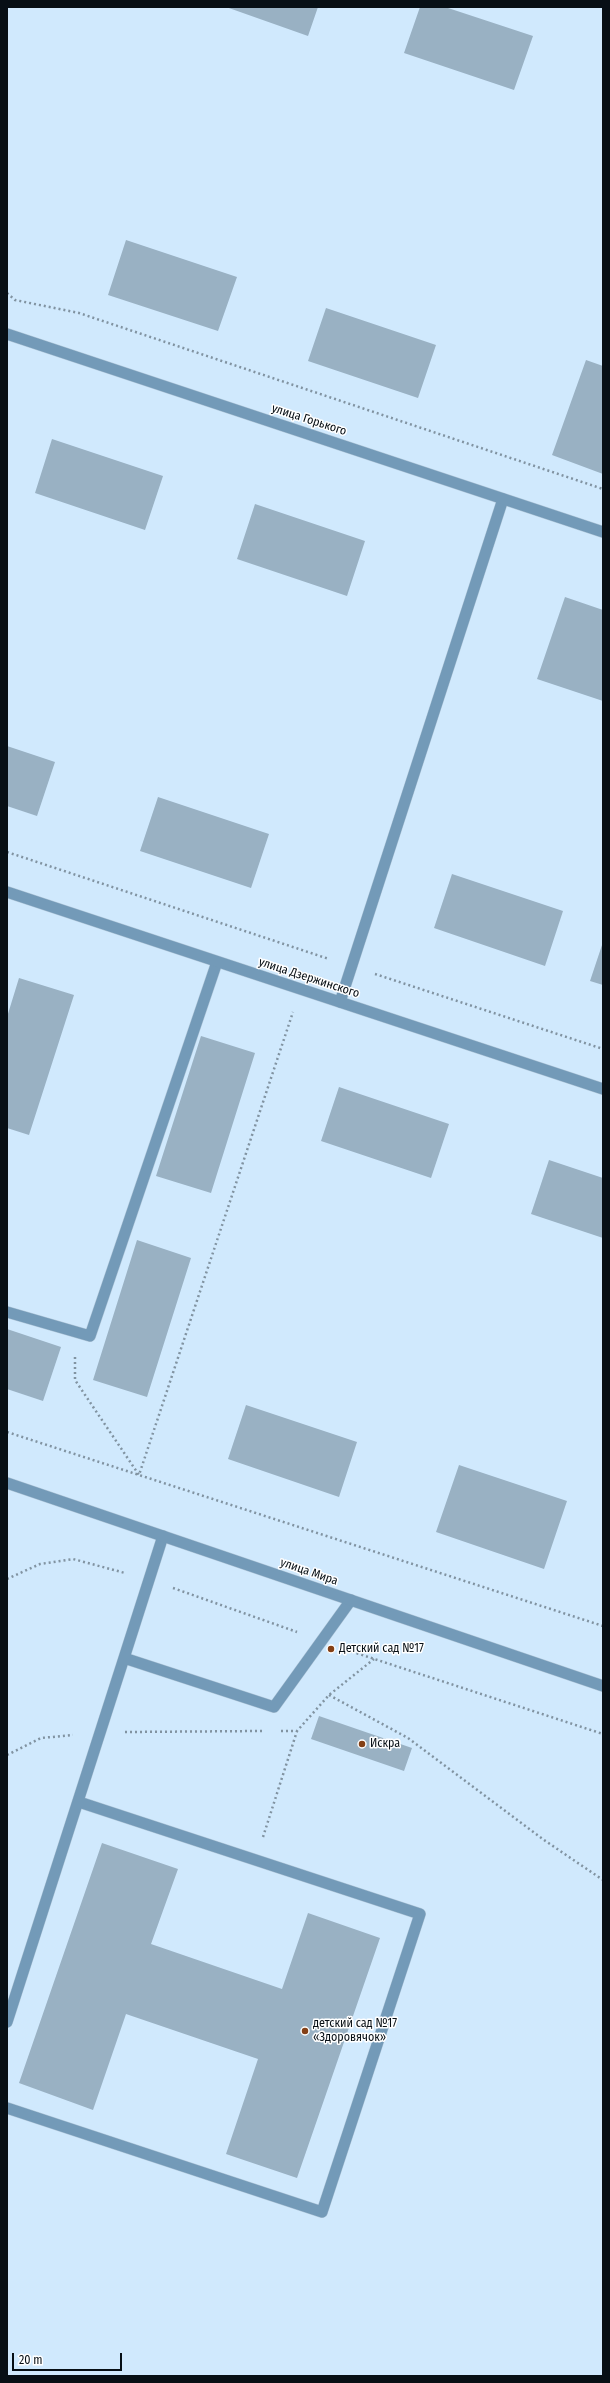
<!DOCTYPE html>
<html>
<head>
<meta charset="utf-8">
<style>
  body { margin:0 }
  #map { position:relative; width:610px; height:2383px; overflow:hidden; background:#d0e9fd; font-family:"Fira Sans Condensed",sans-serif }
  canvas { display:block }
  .frame { position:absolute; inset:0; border:8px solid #070f15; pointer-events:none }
  .scale { position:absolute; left:12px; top:2353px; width:110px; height:18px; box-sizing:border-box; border:2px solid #070f15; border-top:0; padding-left:5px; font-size:12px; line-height:14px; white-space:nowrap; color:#070f15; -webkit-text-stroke:3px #fff; paint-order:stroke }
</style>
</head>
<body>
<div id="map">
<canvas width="610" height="2383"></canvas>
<div class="frame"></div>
<div class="scale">20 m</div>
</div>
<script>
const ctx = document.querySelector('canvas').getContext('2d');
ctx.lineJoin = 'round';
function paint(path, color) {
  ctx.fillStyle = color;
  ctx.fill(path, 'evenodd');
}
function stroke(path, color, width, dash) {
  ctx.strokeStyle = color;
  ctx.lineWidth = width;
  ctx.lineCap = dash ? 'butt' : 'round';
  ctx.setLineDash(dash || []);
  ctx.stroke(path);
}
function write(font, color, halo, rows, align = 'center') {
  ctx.font = font + ' "Fira Sans Condensed",sans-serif';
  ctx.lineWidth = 3;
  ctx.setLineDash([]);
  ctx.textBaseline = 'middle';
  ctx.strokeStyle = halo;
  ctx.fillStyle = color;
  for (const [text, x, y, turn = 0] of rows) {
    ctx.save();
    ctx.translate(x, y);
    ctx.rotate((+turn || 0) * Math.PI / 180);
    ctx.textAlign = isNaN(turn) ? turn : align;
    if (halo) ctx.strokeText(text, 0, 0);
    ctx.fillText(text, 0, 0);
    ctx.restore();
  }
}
paint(new Path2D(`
  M226 7H318L308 36Z
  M420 7H445L533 36 514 90 404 53Z
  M126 240 237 277 218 331 108 295Z
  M326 308 436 345 418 398 308 361Z
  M586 360 603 366V474L552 455Z
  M52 439 163 476 145 530 35 493Z
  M255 504 365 541 347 596 237 559Z
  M565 597 603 610V701L537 679Z
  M7 746 55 762 37 816 7 806Z
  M158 797 269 834 251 888 140 851Z
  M452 874 563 911 545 966 434 928Z
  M603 942V985L590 981Z
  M19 978 74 995 29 1135 7 1128V1017Z
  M201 1036 255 1053 211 1193 156 1176Z
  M339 1087 449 1124 431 1178 321 1141Z
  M549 1160 603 1178V1238L531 1214Z
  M137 1240 191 1258 147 1397 93 1380Z
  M7 1329 61 1347 43 1401 7 1389Z
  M246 1405 357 1442 339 1497 228 1459Z
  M459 1465 567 1501 544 1569 436 1532Z
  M319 1716 412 1748 404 1771 311 1739Z
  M102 1843 178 1869 151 1944 282 1989 308 1913 380 1938 297 2178 226 2154 258 2059 126 2014 93 2110 19 2083Z`), '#99b1c3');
const service = new Path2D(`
  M340 1002 503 499
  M7 1312 90 1336 217 962
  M163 1536 124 1658 274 1707 351 1600
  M7 2022 124 1658
  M7 2108 322 2212 420 1914 79 1802`);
const minor = new Path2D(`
  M7 334 603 532
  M7 892 603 1089`);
const tertiary = new Path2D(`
  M7 1483 603 1686`);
stroke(service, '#b0c6d8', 12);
stroke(minor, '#b0c6d8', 12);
stroke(tertiary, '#b0c6d8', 12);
stroke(new Path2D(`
  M7 293 15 300 79 313 603 489
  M7 852 329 959
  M375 974 603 1049
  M75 1357V1380L139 1475 293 1012
  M7 1432 603 1626
  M7 1579 40 1564 73 1559 125 1573
  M173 1588 297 1632
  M347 1650 603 1734
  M329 1695 408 1738 544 1840 603 1880
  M281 1731H297L329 1695 374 1659
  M125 1732 262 1731
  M7 1755 41 1738 73 1735
  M263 1837 297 1731`), '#8193a1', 2.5, [2, 3]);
stroke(service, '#739ab8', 11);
stroke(minor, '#739ab8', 11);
stroke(tertiary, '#739ab8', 11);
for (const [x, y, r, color] of [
  [331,1649,4,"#844016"],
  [362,1744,4,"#844016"],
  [305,2031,4,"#844016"]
]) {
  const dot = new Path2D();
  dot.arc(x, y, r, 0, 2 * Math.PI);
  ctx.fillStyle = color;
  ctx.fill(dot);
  stroke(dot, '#fff', 1.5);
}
write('12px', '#070f15', '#fff', [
  ["улица Горького",309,420,18],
  ["улица Дзержинского",309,978,18],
  ["улица Мира",309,1572,19]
]);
write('12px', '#070f15', '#fff', [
  ["Детский сад №17",339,1649],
  ["Искра",370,1744],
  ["детский сад №17",313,2024],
  ["«Здоровячок»",313,2038]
], 'left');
</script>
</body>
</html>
